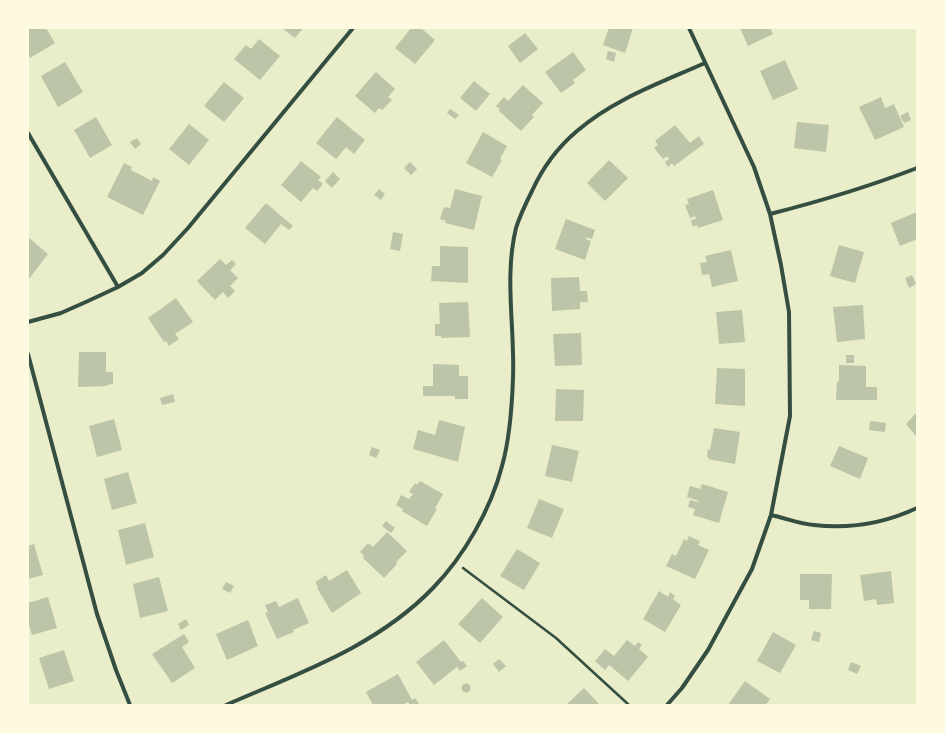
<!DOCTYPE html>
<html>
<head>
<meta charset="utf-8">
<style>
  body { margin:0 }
  #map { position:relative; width:945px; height:733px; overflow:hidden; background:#e9edc9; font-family:"Varela Round",sans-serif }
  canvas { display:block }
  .frame { position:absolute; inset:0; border:29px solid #fefae0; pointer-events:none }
</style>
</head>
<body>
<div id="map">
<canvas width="945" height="733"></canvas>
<div class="frame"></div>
</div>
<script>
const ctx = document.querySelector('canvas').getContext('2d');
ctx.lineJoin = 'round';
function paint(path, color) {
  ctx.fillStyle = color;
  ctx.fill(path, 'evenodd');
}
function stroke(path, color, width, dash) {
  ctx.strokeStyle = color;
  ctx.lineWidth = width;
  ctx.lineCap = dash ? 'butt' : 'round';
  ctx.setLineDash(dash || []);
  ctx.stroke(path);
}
paint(new Path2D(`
  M28 28H46L55 43 30 58 28 54Z
  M282 28H303L295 38Z
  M411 28H421L435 40 415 64 395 48Z
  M609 28H633L625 53 603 45Z
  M740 28H770L773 34 748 46Z
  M525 33 538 49 520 63 508 46Z
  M259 39 280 56 260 80 234 59 246 45 251 49Z
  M608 51 616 53 614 62 606 59Z
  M573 52 586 70 573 80 575 83 561 93 545 72Z
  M785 60 798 89 773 100 760 71Z
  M65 62 83 92 58 107 41 76Z
  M376 72 395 89 388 97 392 100 382 110 379 108 375 113 355 96Z
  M474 81 490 94 476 111 460 98Z
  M224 82 244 98 224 122 204 106Z
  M523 85 543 103 532 115 534 117 521 131 499 111 500 109 496 106 504 97 508 101Z
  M881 97 885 108 894 104 904 127 875 140 859 107Z
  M450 109 459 115 455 119 447 113Z
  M908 112 911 120 904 123 900 116Z
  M96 117 112 145 90 158 74 130Z
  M337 117 365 140 354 154 346 147 336 159 316 143Z
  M797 122 829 125 826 152 794 148Z
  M189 124 209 140 189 165 169 149Z
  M675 125 690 143 699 136 704 144 674 166 672 163 668 167 665 162 669 159 667 156 663 159 654 148 658 145 655 141Z
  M483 132 507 146 500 159 502 160 492 177 466 163Z
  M137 138 141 144 135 149 130 142Z
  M609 160 628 178 605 201 587 183Z
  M301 161 321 177 318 180 323 184 317 191 313 188 301 202 281 185Z
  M410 162 417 169 411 175 404 168Z
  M124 163 132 167 131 170 152 181 153 177 160 181 143 215 107 197Z
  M333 172 340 179 332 188 325 181Z
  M379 189 385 194 381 200 374 195Z
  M455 189 482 196 474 230 445 223 446 221 440 219 444 207 450 208Z
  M713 190 723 220 698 228 697 225 693 227 691 220 696 219 695 216 690 218 685 205 689 204 687 199Z
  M266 203 293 226 289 230 281 224 265 244 245 228Z
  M917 212V239L900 246 891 223Z
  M566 219 595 230 592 239 586 237V239L591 241 585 260 555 249Z
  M393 232 403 234 400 251 390 249Z
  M28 237 48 254 28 280Z
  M839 245 864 252 855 283 830 276Z
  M440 246 468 247V283L431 281 432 266H440Z
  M731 250 738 281 712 287 709 274 702 275 700 263 707 262 705 256Z
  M220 259 226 265 232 260 236 264 230 270 238 278 230 286 235 291 228 298 223 292 215 300 197 281Z
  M912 275 916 284 909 288 905 278Z
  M579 277 580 291H587L588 302H580V309L552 311 551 278Z
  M176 298 193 322 175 334 179 339 169 346 166 341 164 342 148 318Z
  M468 302 470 337 441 338V336H435V324H440L439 303Z
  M863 305 865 339 837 342 833 307Z
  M742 310 745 342 719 344 716 312Z
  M581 333 582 365 555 366 553 334Z
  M79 352H106V372H113V384L107 385V386L78 387Z
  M846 355H854V363H846Z
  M433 364 459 365V376H468V399H455V396H423V386H433Z
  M839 365 866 366V387H877V400H836L837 381 839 382Z
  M717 368 745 369V406L715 404Z
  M556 389 584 390 583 421H555Z
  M173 394 175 402 162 405 160 398Z
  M917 412V437L906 424Z
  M114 419 122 450 97 457 89 426Z
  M439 420 465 427 458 462 413 449 418 430 435 435Z
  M870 421 886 423 885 432 869 430Z
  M714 428 740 432 735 464 708 459 709 457H707L708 449 710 450Z
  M552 445 579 451 572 482 545 476Z
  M839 446 868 458 860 479 830 466Z
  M372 447 380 450 376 458 369 455Z
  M128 472 137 503 112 510 104 479Z
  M420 481 443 494 435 508 437 509 427 526 402 511 403 509 396 505 401 495 409 499 413 494 409 492 415 483 417 485Z
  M702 484 728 492 719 523 693 515 695 509 688 507 690 500 698 502 699 501 687 497 690 486 700 489Z
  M539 499 564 509 552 538 527 528Z
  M386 521 395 528 391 533 382 526Z
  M145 523 154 557 126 565 118 530Z
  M387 532 407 551 396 562 397 564 384 578 363 558 364 556 360 552 368 543 373 547Z
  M689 536 700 541 698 545 709 550 695 579 666 566 672 554 676 556 684 539 687 541Z
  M34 544 43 575 28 579V546Z
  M517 549 540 563 524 590 500 576Z
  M347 570 361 593 332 613 317 588 318 587 315 582 326 575 329 581Z
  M891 571 894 603 877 605 876 599 864 601 860 575Z
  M800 574H832L831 609H809V600H800Z
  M159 577 168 611 140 618 133 584Z
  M226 582 234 586 230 593 222 589Z
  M659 591 668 597 670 592 675 596 673 599 681 605 665 632 643 619Z
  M48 597 57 628 32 635 28 621V603Z
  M298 598 309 623 293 630 294 632 277 639 265 613 268 612 265 605 276 601 279 607Z
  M482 598 503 617 480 643 458 624Z
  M186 619 189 625 181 630 178 624Z
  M248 620 258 646 227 660 216 634Z
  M814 631 821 633 819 642 811 640Z
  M773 632 796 645 780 673 757 661Z
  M184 634 189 642 182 647 195 668 172 683 152 654Z
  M444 640 461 662 463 661 467 666 460 671 457 667 434 685 416 662Z
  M627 640 635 646 638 642 642 645 639 649 648 657 628 681 609 665 605 670 595 661 605 649 614 656Z
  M64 650 74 681 49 689 39 658Z
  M499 659 506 666 499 672 493 664Z
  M851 662 861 666 857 674 848 670Z
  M398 674 412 700 415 698 419 704 410 705 408 702 402 705H373L366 692Z
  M745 681 770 699 766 705H728Z
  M461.5 688a4.5 4.5 0 1 1 9 0a4.5 4.5 0 1 1-9 0Z
  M584 688 600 705H566Z`), '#bcc5a7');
stroke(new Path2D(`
  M463 568 556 638 629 705`), '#344e41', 2.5);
stroke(new Path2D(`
  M28 133 118 287
  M770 214C821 201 868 187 917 168
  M28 322 61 313 88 301 118 287 142 273 163 255 188 228 353 28
  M28 354 97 614 116 670 130 705
  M771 515C785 518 800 524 814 525 849 529 885 523 917 508
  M226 705C299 673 376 647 433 588 464 556 491 509 502 466 510 438 512 407 513 378 515 328 504 277 516 228 520 215 526 203 532 191 542 169 558 147 577 131 614 99 660 83 705 63
  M667 705 682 688 708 650 752 569 771 515 790 416 789 312 781 265 770 214 754 167 689 28`), '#344e41', 4);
</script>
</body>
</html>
